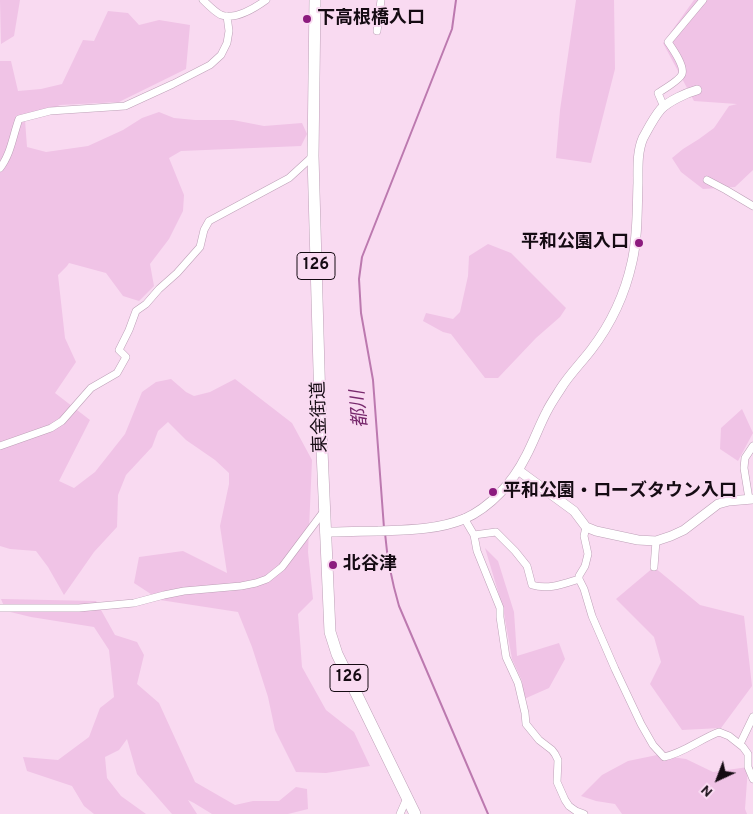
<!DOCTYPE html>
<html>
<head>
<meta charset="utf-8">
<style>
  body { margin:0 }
  #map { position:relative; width:753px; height:814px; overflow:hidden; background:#f9daf1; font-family:Overpass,sans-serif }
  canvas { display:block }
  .north { position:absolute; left:693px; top:754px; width:50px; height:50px; -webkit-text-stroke:4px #f9daf1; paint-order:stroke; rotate:223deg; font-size:14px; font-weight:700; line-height:20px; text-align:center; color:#150b13 }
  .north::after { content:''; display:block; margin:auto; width:18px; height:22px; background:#150b13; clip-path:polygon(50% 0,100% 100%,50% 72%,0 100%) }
</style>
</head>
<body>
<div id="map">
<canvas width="753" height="814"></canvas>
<div class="north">N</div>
</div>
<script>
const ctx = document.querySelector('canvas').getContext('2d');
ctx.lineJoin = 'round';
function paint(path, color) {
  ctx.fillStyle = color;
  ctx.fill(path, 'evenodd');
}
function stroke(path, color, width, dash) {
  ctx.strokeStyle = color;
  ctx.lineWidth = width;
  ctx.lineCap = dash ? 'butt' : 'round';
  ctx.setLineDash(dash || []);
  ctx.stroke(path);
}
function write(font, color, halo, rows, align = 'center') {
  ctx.font = font + ' Overpass,"Noto Sans JP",sans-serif';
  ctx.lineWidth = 4;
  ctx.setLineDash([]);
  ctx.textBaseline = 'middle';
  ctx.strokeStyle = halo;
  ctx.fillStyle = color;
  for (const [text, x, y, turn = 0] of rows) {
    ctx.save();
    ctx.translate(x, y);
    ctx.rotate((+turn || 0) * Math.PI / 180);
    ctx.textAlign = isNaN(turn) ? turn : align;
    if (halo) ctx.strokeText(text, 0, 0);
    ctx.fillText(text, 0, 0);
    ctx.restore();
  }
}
paint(new Path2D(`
  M0 0H20L14 36 1 44Z
  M576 0H614L615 69 591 163 556 158 560 110Z
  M694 0H753V170L735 187 703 189 681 172 672 158 683 149 699 139 714 128 729 106 737 104 694 101 663 43Z
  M108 11 128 13 139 25 159 20 190 25 186 69 119 102 60 105 25 120 27 147 46 152 88 146 123 130 142 118 159 112 174 118 195 120H233L264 126 302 123 307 134 301 146 181 151 169 158 184 195 183 211 169 239 150 264 154 286 139 301 123 296 106 273 69 263 67 266 58 275 65 338 76 362 55 393 90 420 59 481 74 488 95 472 125 434 142 392 156 382 171 379 186 392 194 396 210 392 235 379 292 423 312 460 308 552 313 599 298 614 302 667 326 710 354 732 370 766 326 773 296 772 275 730 268 697 252 647 238 612 160 600 134 583 139 557 183 551 227 573 220 526 229 484V473L215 460 186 440 168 422 158 431 152 447 126 475 118 495 117 527 94 552 64 595 48 567 36 551 10 549 0 546V61H11L18 91 41 89 62 84 83 40 94 41Z
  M488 244 511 253 566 308 560 317 536 338 498 378H485L451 334 443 332 423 321 426 313 453 319 460 312 468 276 469 256Z
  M742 409 753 433 738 461 720 449 721 428Z
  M485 548 498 561 514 612 517 656 559 643 565 659 549 688 524 699 522 681 512 659 503 608Z
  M654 567 700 605 744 616 752 686 721 728 682 730 650 684 661 662 654 637 616 599Z
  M1 599 96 601 115 635 137 642 144 655 137 684 159 703 195 782 235 805 253 801H279L296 787 307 789 308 809 288 814H212L194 803 188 800 197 814H172L137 774 127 739 119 750 105 757 107 778 121 796 146 814H94L84 806 72 786 27 771 23 757 58 760 89 737 100 708 114 697 109 650 94 627 31 617 6 611Z
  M657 755 686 759 713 772 748 767 745 809 747 814H622L615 804 596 801 581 796 602 775 628 761Z`), '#f0c3e6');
stroke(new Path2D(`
  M384 528 373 380 361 313 359 279 362 257 452 29 456 0
  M385 533C387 558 392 582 399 606L488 814`), '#bc79af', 2);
const minor = new Path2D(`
  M203 0C208 5 215 12 221 15 235 20 255 8 266 0
  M377 31 381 0
  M664 107 658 93C664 89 680 80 682 74 685 66 672 48 668 42L703 0
  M0 168C11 154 13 135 19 119L50 111 125 106 173 84 210 65 221 55 227 43 229 31 227 16
  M707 180 726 190 753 206
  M0 446 51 428 62 421 91 388 117 373 126 357 119 350 129 330 136 311 146 304 159 289 177 273 200 247 204 230 209 221 289 178 313 156
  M749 499 744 468 745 458 753 446
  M464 518 474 535 477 551 500 608V617L506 657 518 683 525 713 526 724 539 740 552 750 555 754 558 760 557 782 565 800 569 806 576 811 584 814
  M586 527 584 536 588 554 585 566 579 576V579L584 589 592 616 615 669 641 724 653 745 664 757C684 753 700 739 719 732L729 736 743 747 748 754V767L753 779
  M474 535 496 532 515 551 527 566 532 585C548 590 563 584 579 579
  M654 567 656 541
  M0 608H79L134 603 164 595 184 591 241 586 256 583 267 579 282 567 324 511
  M740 744 753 717
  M400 814 407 798`);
const tertiary = new Path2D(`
  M518 470 574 511 586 527 596 531 638 540 656 541 671 536 684 530 718 504 729 501 753 499
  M325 532C343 532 361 531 378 531 407 530 437 530 464 519 491 507 513 482 526 456 534 441 539 426 547 411 551 403 556 396 561 388 569 375 581 363 591 350 611 324 625 294 632 262 638 236 637 209 638 183 638 168 637 152 643 138 648 129 654 117 661 109 669 101 686 93 697 90`);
const trunk = new Path2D(`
  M315 0 313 156 320 405 330 632 337 654 415 814`);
stroke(minor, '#bda0b7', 8);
stroke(tertiary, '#bda0b7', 10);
stroke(trunk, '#bda0b7', 12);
stroke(minor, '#fff', 7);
stroke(tertiary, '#fff', 9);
stroke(trunk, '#fff', 11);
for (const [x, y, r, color] of [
  [307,19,5,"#8c1b7e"],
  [639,243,5,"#8c1b7e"],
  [493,492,5,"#8c1b7e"],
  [333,565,5,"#8c1b7e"]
]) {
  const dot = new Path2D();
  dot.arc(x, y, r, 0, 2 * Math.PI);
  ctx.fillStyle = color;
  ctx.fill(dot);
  stroke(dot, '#f9daf1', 2);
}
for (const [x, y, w] of [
  [316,266,38],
  [349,678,38]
]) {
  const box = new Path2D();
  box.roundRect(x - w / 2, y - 13.5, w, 27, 4);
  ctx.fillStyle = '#f9daf1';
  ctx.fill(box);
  stroke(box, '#150b13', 1);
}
write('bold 16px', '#150b13', null, [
  ["126",316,266],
  ["126",349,678]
]);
write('bold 18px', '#150b13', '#f9daf1', [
  ["下高根橋入口",317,19],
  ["平和公園入口",629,243,"right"],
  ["平和公園・ローズタウン入口",503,492],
  ["北谷津",343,565]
], 'left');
write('18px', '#150b13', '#f9daf1', [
  ["東金街道",321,417,-92]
]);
write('italic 19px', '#78296d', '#f9daf1', [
  ["都川",361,409,-95]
]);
</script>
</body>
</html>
